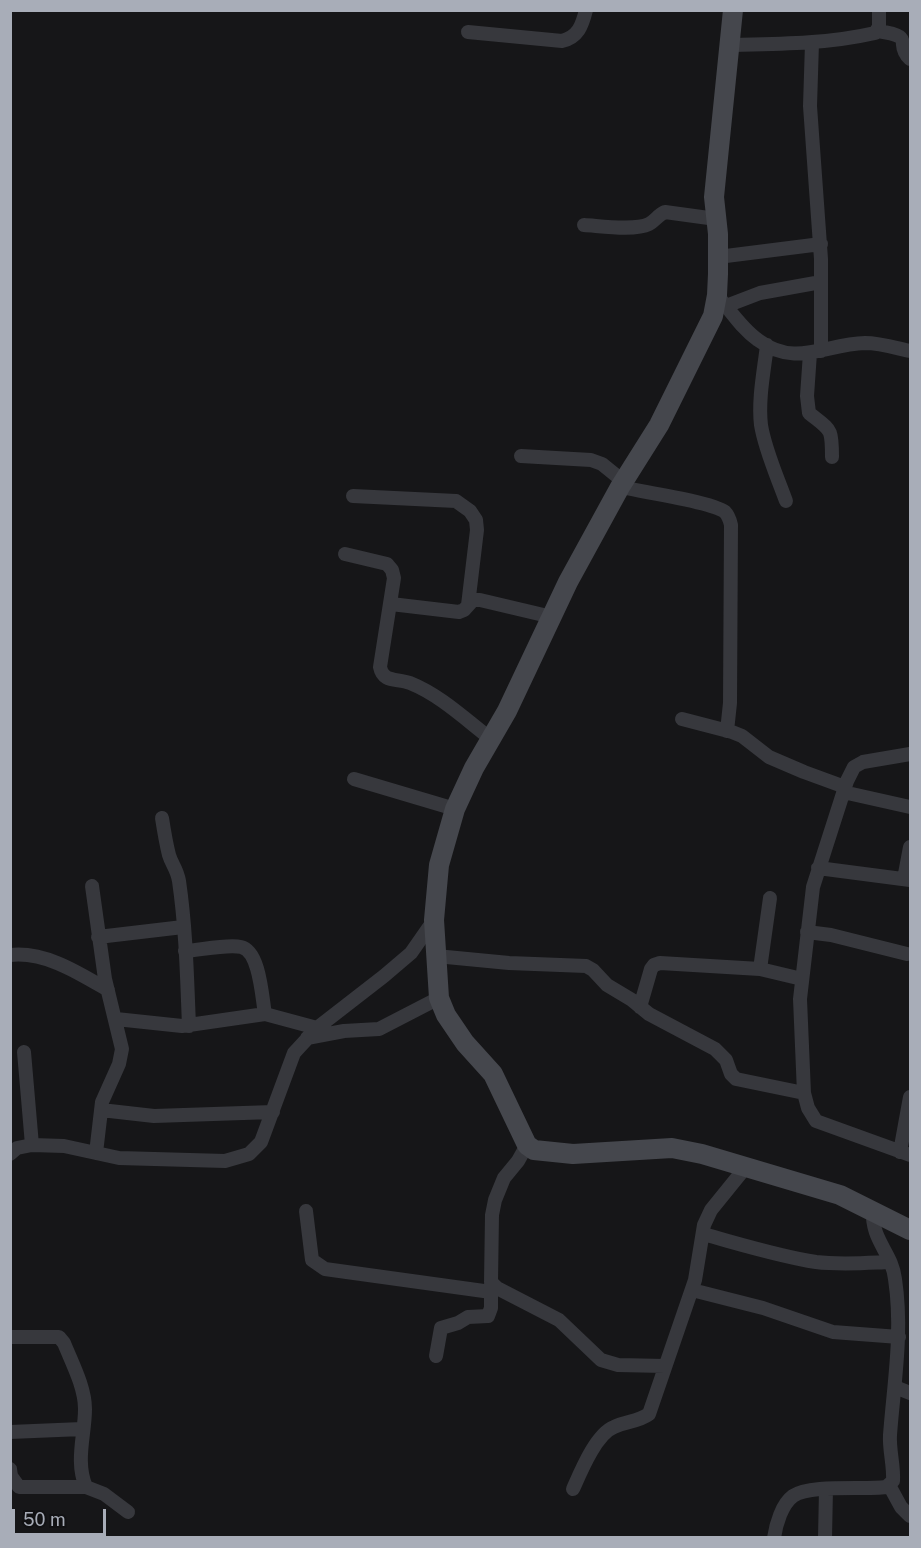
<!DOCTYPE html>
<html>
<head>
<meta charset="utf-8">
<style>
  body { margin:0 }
  #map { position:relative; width:921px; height:1548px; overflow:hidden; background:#161618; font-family:"Public Sans",sans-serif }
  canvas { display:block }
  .frame { position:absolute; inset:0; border:12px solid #a8adb8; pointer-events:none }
  .scale { position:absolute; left:12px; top:1509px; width:94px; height:27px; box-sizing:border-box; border:3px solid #a8adb8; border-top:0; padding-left:8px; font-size:18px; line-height:21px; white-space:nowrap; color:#a8adb8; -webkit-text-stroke:4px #111113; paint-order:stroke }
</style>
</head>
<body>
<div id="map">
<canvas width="921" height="1548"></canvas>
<div class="frame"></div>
<div class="scale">50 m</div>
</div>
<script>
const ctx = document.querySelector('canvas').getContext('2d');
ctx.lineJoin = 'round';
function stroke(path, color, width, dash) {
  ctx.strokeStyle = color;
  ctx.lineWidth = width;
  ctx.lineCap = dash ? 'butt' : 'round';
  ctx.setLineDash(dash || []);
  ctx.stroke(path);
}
stroke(new Path2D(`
  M878 31C918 37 893 43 910 59
  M468 32 562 41C578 37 582 26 586 10
  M812 43 810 106 821 259V351
  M730 45C779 44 827 44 875 33L879 27V10
  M584 225C601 226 635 231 649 224 655 221 658 215 665 212L716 219
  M718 257 821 244
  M717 295C730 310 741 328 758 340 795 368 825 344 865 343 880 343 896 348 910 351
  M726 306 760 293 821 282
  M767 345C764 371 758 399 761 425 765 450 777 476 786 501
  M810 353 807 396 809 413C831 431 832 427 832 457
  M521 456 591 460 602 464 623 481
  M620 487C639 491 713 502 725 512 729 516 730 521 731 525L730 703 727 731
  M353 496 456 501 470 511 476 520 477 530 468 605
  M345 554 387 564 392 570 394 578 380 667C383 683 397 678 410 683 440 695 465 719 491 739
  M391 604 459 612 464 610 473 600H480L552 617
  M682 719 732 732 742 736 769 757 804 772 845 787
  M910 754 863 762 854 767 847 781 813 887 800 999 804 1093 808 1108 816 1121 910 1155
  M354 779 455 809
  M843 792 910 807
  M162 818C164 831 166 843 169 855 172 865 177 869 179 881 186 929 187 977 189 1026
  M818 868 910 880
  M904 879 910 847
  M92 886 105 979 122 1049 119 1064 102 1102 96 1153
  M807 932 831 935 907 954
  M98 937 183 927
  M185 951C201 950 227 944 241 947 260 951 262 998 265 1014
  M10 955C45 951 79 973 108 990
  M436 956 509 963 586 966 593 970 607 985 632 1000 649 1014 715 1049 726 1060 731 1074 736 1079 804 1093
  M760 969 770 898
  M640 1007 651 969 654 965 660 963 760 969 802 979
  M116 1019 182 1026 265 1014 317 1028
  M307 1038 344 1031 379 1029 439 998
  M24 1052 32 1145
  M101 1110 154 1116 273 1112
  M527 1145 518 1161 504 1178 495 1200 492 1215 491 1282 497 1288 559 1320 601 1360 618 1365 665 1366
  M900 1152 910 1097
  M10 1154 17 1148 32 1145 64 1146 119 1158 225 1161 249 1154 261 1142 294 1053 317 1028 384 976 411 953 434 920
  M306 1211 312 1260 325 1269 491 1292
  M703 1234C740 1244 778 1256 816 1262 840 1265 865 1263 890 1262
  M692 1290 763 1308 833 1332 899 1337
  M10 1337H59L64 1343C72 1363 85 1387 85 1409 85 1435 75 1461 86 1487L104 1494 128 1512
  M436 1356 441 1328 458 1323 468 1317 488 1316 491 1308V1284
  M895 1387 910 1393
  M10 1432 82 1429
  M10 1469 11 1476 19 1487H86
  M889 1485 901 1507 910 1516
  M573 1489C581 1471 596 1434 614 1427 626 1421 638 1422 649 1414L695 1280 704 1225 711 1210 745 1168
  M774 1538C776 1524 782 1504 793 1496 810 1484 864 1490 886 1487L893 1481C894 1465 889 1450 890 1435 894 1382 903 1332 895 1279 892 1252 871 1241 873 1210
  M825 1538 826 1489`), '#37383d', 14);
stroke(new Path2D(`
  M733 10 714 197 718 234V274L717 295 713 316 659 425 620 487 568 582 507 711 474 768 455 809 439 865 434 920 439 998 446 1015 465 1043 493 1074 527 1145 534 1150 573 1154 672 1148 702 1154 840 1195 910 1230`), '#45474d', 20);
</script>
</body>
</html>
